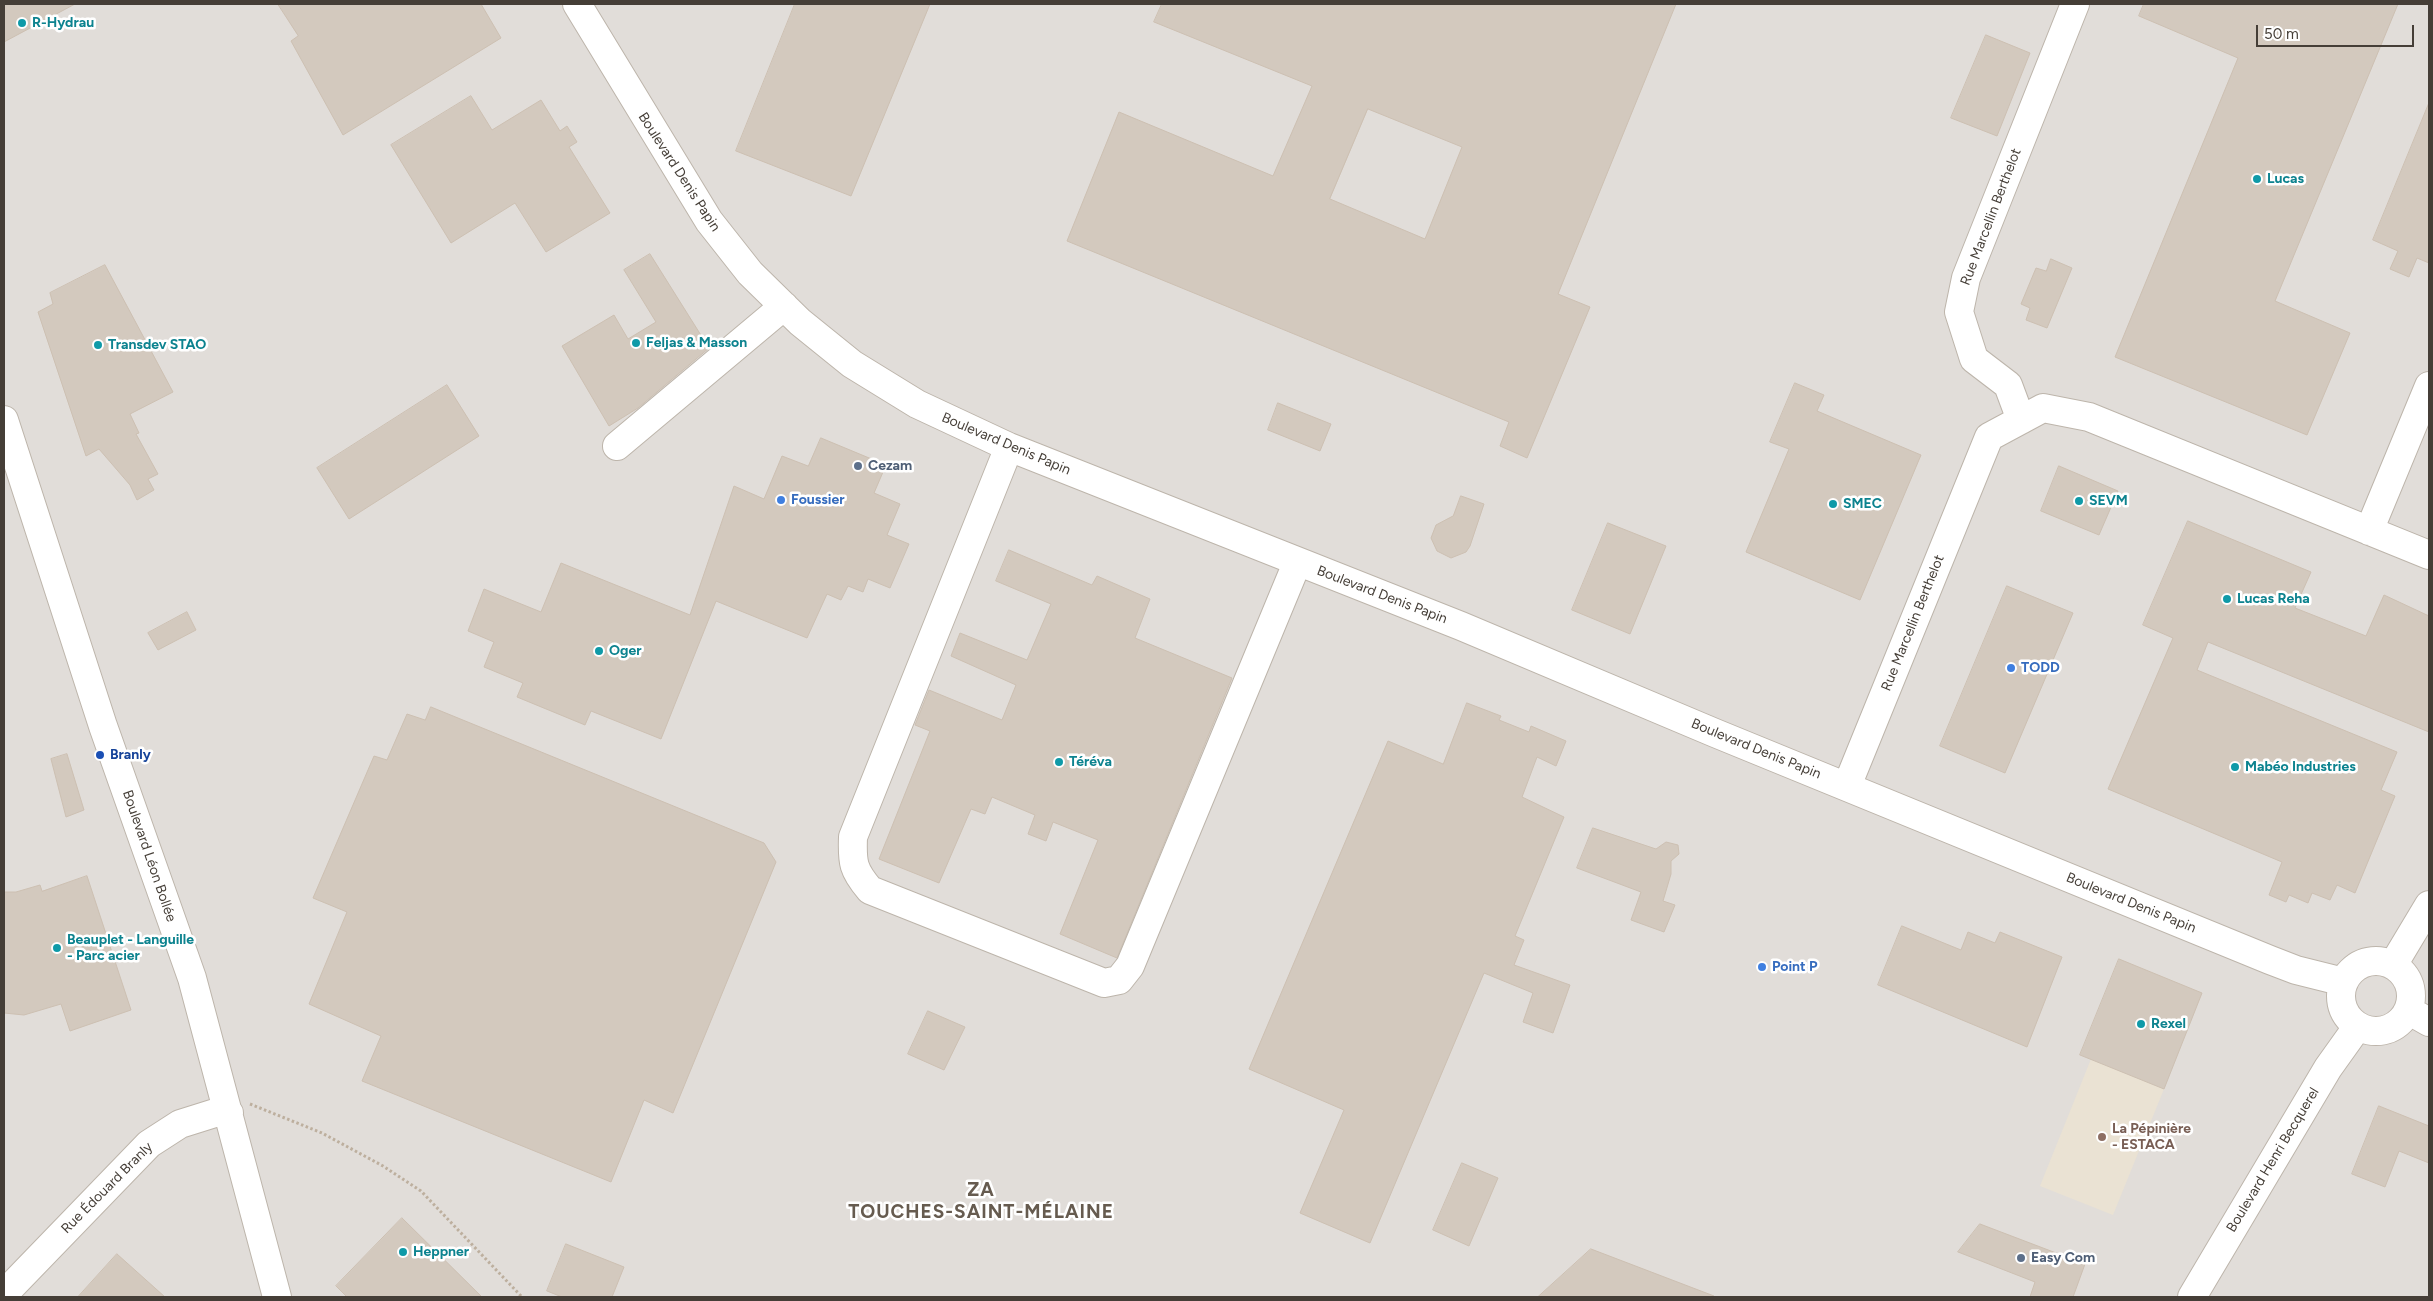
<!DOCTYPE html>
<html>
<head>
<meta charset="utf-8">
<style>
  body { margin:0 }
  #map { position:relative; width:2433px; height:1301px; overflow:hidden; background:#f2eee8; font-family:Figtree,sans-serif }
  canvas { display:block }
  .frame { position:absolute; inset:0; border:5px solid #453e37; pointer-events:none }
  .scale { position:absolute; left:2256px; top:25px; width:158px; height:22px; box-sizing:border-box; border:2px solid #453e37; border-top:0; padding-left:6px; font-size:15px; line-height:18px; white-space:nowrap; color:#453e37; -webkit-text-stroke:4px #fff; paint-order:stroke }
</style>
</head>
<body>
<div id="map">
<canvas width="2433" height="1301"></canvas>
<div class="frame"></div>
<div class="scale">50 m</div>
</div>
<script>
const ctx = document.querySelector('canvas').getContext('2d');
ctx.lineJoin = 'round';
function paint(path, color) {
  ctx.fillStyle = color;
  ctx.fill(path, 'evenodd');
}
function stroke(path, color, width, dash) {
  ctx.strokeStyle = color;
  ctx.lineWidth = width;
  ctx.lineCap = dash ? 'butt' : 'round';
  ctx.setLineDash(dash || []);
  ctx.stroke(path);
}
function write(font, color, halo, rows, align = 'center') {
  ctx.font = font + ' Figtree,sans-serif';
  ctx.lineWidth = 5;
  ctx.setLineDash([]);
  ctx.textBaseline = 'middle';
  ctx.strokeStyle = halo;
  ctx.fillStyle = color;
  for (const [text, x, y, turn = 0] of rows) {
    ctx.save();
    ctx.translate(x, y);
    ctx.rotate((+turn || 0) * Math.PI / 180);
    ctx.textAlign = isNaN(turn) ? turn : align;
    if (halo) ctx.strokeText(text, 0, 0);
    ctx.fillText(text, 0, 0);
    ctx.restore();
  }
}
paint(new Path2D(`
  M4 4H2429V1297H4Z`), '#e1ddd9');
paint(new Path2D(`
  M2091 1059 2164 1089 2113 1215 2040 1186Z`), '#eae2d3');
const building = new Path2D(`
  M4 4H75L4 42Z
  M278 4H481L501 38 343 135 291 41 298 36Z
  M795 4H930L851 196 736 151Z
  M1162 4H1676L1558 294 1590 307 1527 458 1500 446 1509 422 1067 241 1119 112 1273 176 1312 86 1154 22ZM1368 109 1462 147 1425 239 1330 199Z
  M2144 4H2398L2275 301 2350 333 2307 435 2115 357 2238 58 2139 16Z
  M1986 35 2030 53 1997 136 1951 118Z
  M471 96 492 130 541 100 560 131 567 126 577 142 569 147 610 213 546 252 515 203 451 243 391 145Z
  M2429 103V263L2417 258 2409 277 2390 269 2398 251 2373 240Z
  M650 254 709 348 638 408 609 426 562 346 614 315 628 339 656 322 624 270Z
  M2051 259 2072 268 2047 328 2026 320 2030 308 2021 304 2036 268 2046 271Z
  M105 265 173 392 130 414 139 433 136 434 158 474 148 479 154 490 137 500 130 485 99 449 86 456 38 312 53 304 50 293Z
  M1795 383 1824 395 1817 411 1921 455 1860 600 1746 552 1789 449 1770 442Z
  M447 385 479 436 349 519 317 468Z
  M1278 403 1331 424 1320 451 1268 430Z
  M821 438 886 465 874 493 900 504 887 535 909 544 890 588 868 579 863 592 848 586 841 600 827 594 807 638 716 601 661 739 591 711 585 725 517 697 523 683 484 667 494 642 468 631 484 589 541 612 561 563 690 615 734 486 764 499 782 456 808 466Z
  M2059 466 2118 491 2099 535 2041 511Z
  M1461 496 1484 504 1470 546 1466 552 1451 558 1437 551 1431 538 1436 525 1453 516Z
  M2188 521 2311 572 2295 608 2366 636 2384 595 2429 616V732L2208 642 2197 670 2397 752 2381 790 2395 796 2355 893 2337 885 2330 900 2312 893 2308 903 2289 895 2286 902 2269 895 2282 862 2108 789 2173 638 2143 625Z
  M1608 523 1666 546 1630 634 1572 610Z
  M1009 550 1092 585 1097 576 1150 599 1135 638 1232 678 1117 958 1060 934 1098 840 1053 822 1046 841 1028 834 1035 815 992 797 985 814 971 809 939 883 879 859 930 731 915 725 929 690 1002 720 1016 685 951 656 960 633 1027 660 1051 604 996 581Z
  M2007 586 2073 613 2005 773 1940 746Z
  M187 612 196 630 158 650 148 633Z
  M1467 703 1501 716 1499 720 1529 732 1531 726 1566 741 1556 766 1537 757 1522 797 1564 817 1515 936 1524 940 1514 965 1570 985 1553 1033 1523 1022 1533 993 1484 973 1370 1243 1300 1213 1344 1110 1249 1069 1388 741 1443 764Z
  M431 707 764 843 776 862 673 1113 644 1100 611 1182 362 1081 381 1036 309 1004 347 912 313 898 374 756 387 760 407 714 425 720Z
  M67 754 84 810 66 817 51 759Z
  M1593 828 1656 849 1666 842 1678 845 1679 854 1671 861V874L1663 901 1675 905 1664 932 1631 920 1641 892 1577 868Z
  M87 876 131 1010 70 1031 61 1004 24 1015 4 1013V892H16L40 885 42 891Z
  M1902 926 1961 950 1968 932 1995 943 2000 932 2062 957 2027 1047 1878 985Z
  M2119 959 2202 993 2164 1089 2080 1055Z
  M928 1011 965 1027 944 1070 908 1054Z
  M2379 1106 2429 1126V1163L2399 1151 2385 1187 2352 1174Z
  M1462 1163 1498 1178 1469 1246 1433 1230Z
  M402 1218 482 1297H347L336 1286Z
  M1980 1224 2085 1264 2073 1297H2030L2035 1282 1958 1252Z
  M566 1244 624 1267 612 1297H562L547 1291Z
  M1591 1249 1714 1296V1297H1538Z
  M117 1254 165 1297H78Z`);
paint(building, '#d3c9be');
stroke(building, '#cdc0b2', 1);
const minor = new Path2D(`
  M577 4 709 221 750 273 800 322 852 364 917 404 1009 447 1461 626 1715 733 2270 960 2296 970 2344 982
  M4 420 103 726 192 978 277 1297
  M2021 420 2008 385 1974 359 1959 312 1966 278 2075 4
  M617 446 784 306
  M1009 447 853 837C852 863 853 870 870 890L1104 983 1119 980 1130 966 1297 563
  M2369 531 2429 386
  M1847 786 1989 437 2043 408 2089 417 2429 555
  M2341 996a35 35 0 1 1 70 0a35 35 0 1 1-70 0Z
  M2393 965 2429 905
  M2408 1010 2429 1022
  M4 1294 149 1144 180 1124 215 1113H229
  M2192 1297 2328 1068 2358 1026`);
stroke(minor, '#bdb5ab', 30);
stroke(new Path2D(`
  M250 1104 322 1133 383 1166 421 1191 522 1297`), '#bdaf9e', 3, [2.5, 2.5]);
stroke(minor, '#fff', 28);
for (const [x, y, r, color] of [
  [22,23,5,"#0f9aa8"],
  [2257,179,5,"#0f9aa8"],
  [636,343,5,"#0f9aa8"],
  [98,345,5,"#0f9aa8"],
  [858,466,5,"#5c6f8a"],
  [781,500,5,"#3f7fe0"],
  [2079,501,5,"#0f9aa8"],
  [1833,504,5,"#0f9aa8"],
  [2227,599,5,"#0f9aa8"],
  [599,651,5,"#0f9aa8"],
  [2011,668,5,"#3f7fe0"],
  [100,755,5,"#1a4fb4"],
  [1059,762,5,"#0f9aa8"],
  [2235,767,5,"#0f9aa8"],
  [57,948,5,"#0f9aa8"],
  [1762,967,5,"#3f7fe0"],
  [2141,1024,5,"#0f9aa8"],
  [2102,1137,5,"#8d6e63"],
  [403,1252,5,"#0f9aa8"],
  [2021,1258,5,"#5c6f8a"]
]) {
  const dot = new Path2D();
  dot.arc(x, y, r, 0, 2 * Math.PI);
  ctx.fillStyle = color;
  ctx.fill(dot);
  stroke(dot, '#fff', 2);
}
write('bold 14px', '#0d838f', '#fff', [
  ["R-Hydrau",32,23],
  ["Lucas",2267,179],
  ["Feljas & Masson",646,343],
  ["Transdev STAO",108,345],
  ["SEVM",2089,501],
  ["SMEC",1843,504],
  ["Lucas Reha",2237,599],
  ["Oger",609,651],
  ["Téréva",1069,762],
  ["Mabéo Industries",2245,767],
  ["Beauplet - Languille",67,940],
  ["- Parc acier",67,956],
  ["Rexel",2151,1024],
  ["Heppner",413,1252]
], 'left');
write('14px', '#453e37', '#fff', [
  ["Boulevard Denis Papin",679,172,57],
  ["Rue Marcellin Berthelot",1991,217,-69],
  ["Boulevard Denis Papin",1006,444,23],
  ["Boulevard Denis Papin",1382,595,21],
  ["Rue Marcellin Berthelot",1913,623,-68],
  ["Boulevard Denis Papin",1756,749,22],
  ["Boulevard Léon Bollée",149,856,71],
  ["Boulevard Denis Papin",2131,903,22],
  ["Boulevard Henri Becquerel",2273,1160,-59],
  ["Rue Édouard Branly",107,1188,-45]
]);
write('bold 14px', '#4e5e75', '#fff', [
  ["Cezam",868,466],
  ["Easy Com",2031,1258]
], 'left');
write('bold 14px', '#366cbe', '#fff', [
  ["Foussier",791,500],
  ["TODD",2021,668],
  ["Point P",1772,967]
], 'left');
write('bold 14px', '#164399', '#fff', [
  ["Branly",110,755]
], 'left');
write('bold 14px', '#785e54', '#fff', [
  ["La Pépinière",2112,1129],
  ["- ESTACA",2112,1145]
], 'left');
ctx.letterSpacing = '1px';
write('bold 19px', '#665b4f', '#fff', [
  ["ZA",981,1190],
  ["TOUCHES-SAINT-MÉLAINE",981,1212]
]);
ctx.letterSpacing = '0px';
</script>
</body>
</html>
